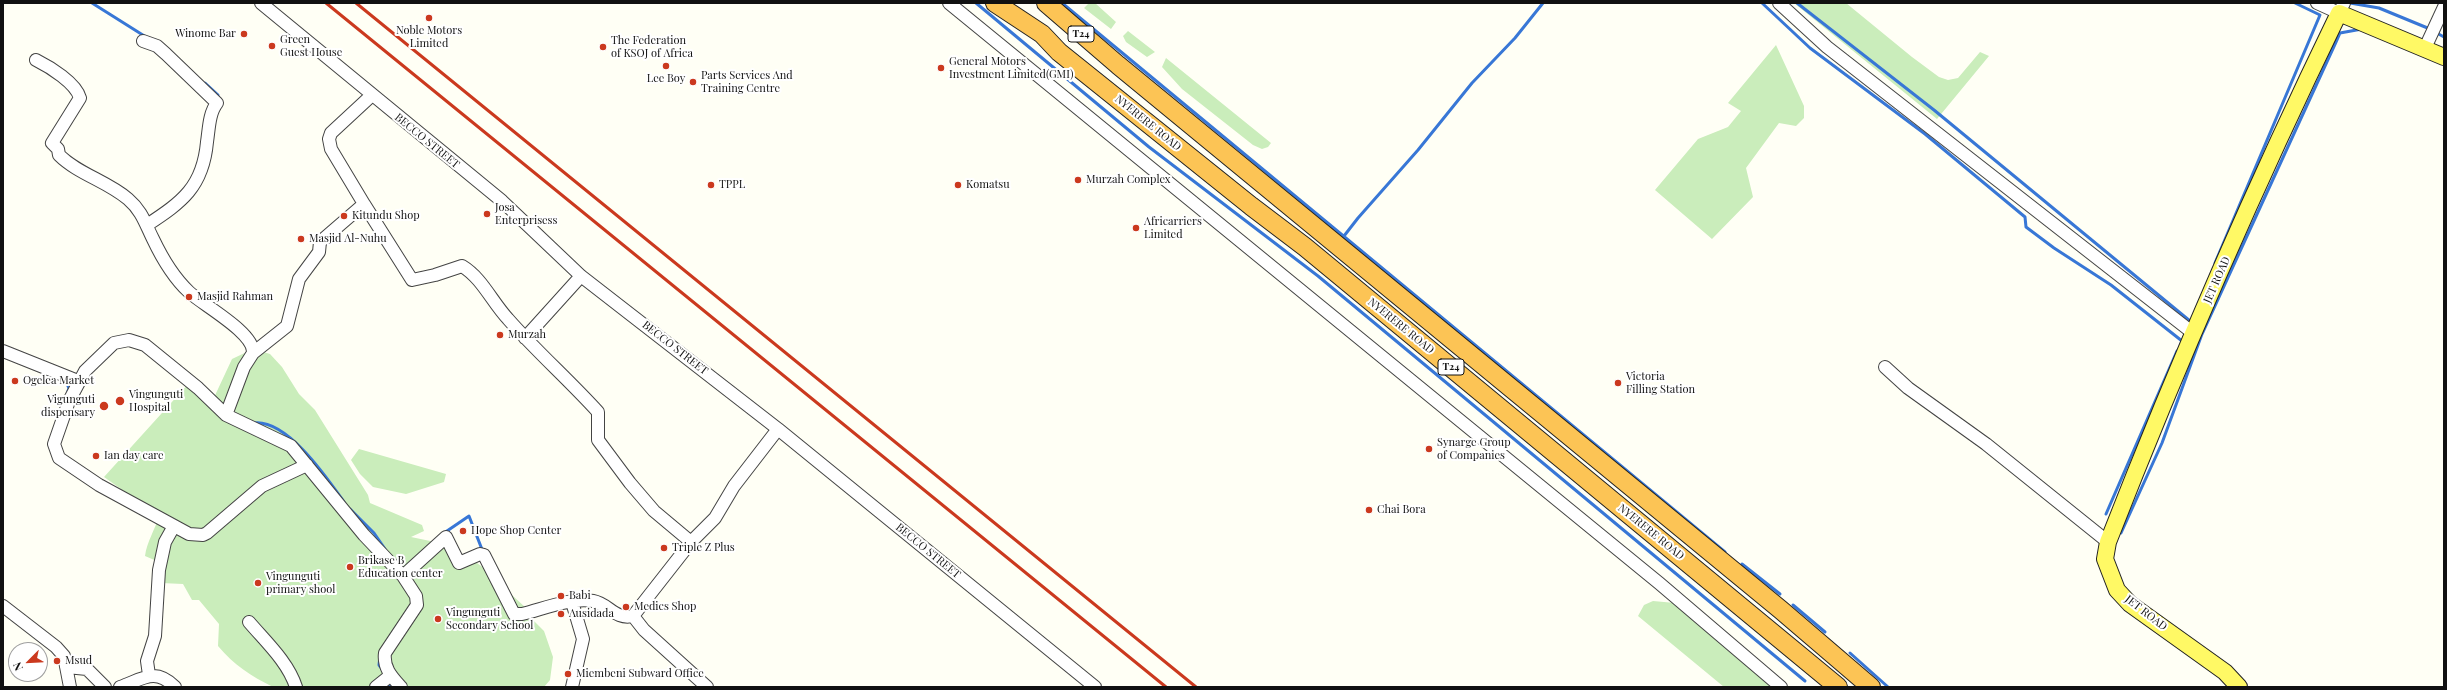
<!DOCTYPE html>
<html>
<head>
<meta charset="utf-8">
<style>
  body { margin:0 }
  #map { position:relative; width:2447px; height:690px; overflow:hidden; background:#fffff5; font-family:"Playfair Display",serif }
  canvas { display:block }
  .frame { position:absolute; inset:0; border:4px solid #111; pointer-events:none }
  .north { position:absolute; left:8px; top:642px; width:40px; height:40px; box-sizing:border-box; background:#fff; border:1px solid #a0a0a0; border-radius:50%; rotate:246deg; font-size:11px; font-weight:700; line-height:16px; text-align:center; color:#111 }
  .north::after { content:''; display:block; margin:auto; width:14px; height:18px; background:#cb391e; clip-path:polygon(50% 0,100% 100%,50% 72%,0 100%) }
</style>
</head>
<body>
<div id="map">
<canvas width="2447" height="690"></canvas>
<div class="frame"></div>
<div class="north">N</div>
</div>
<script>
const ctx = document.querySelector('canvas').getContext('2d');
ctx.lineJoin = 'round';
function paint(path, color) {
  ctx.fillStyle = color;
  ctx.fill(path, 'evenodd');
}
function stroke(path, color, width, dash) {
  ctx.strokeStyle = color;
  ctx.lineWidth = width;
  ctx.lineCap = dash ? 'butt' : 'round';
  ctx.setLineDash(dash || []);
  ctx.stroke(path);
}
function write(font, color, halo, rows, align = 'center') {
  ctx.font = font + ' "Playfair Display",serif';
  ctx.lineWidth = 4;
  ctx.setLineDash([]);
  ctx.textBaseline = 'middle';
  ctx.strokeStyle = halo;
  ctx.fillStyle = color;
  for (const [text, x, y, turn = 0] of rows) {
    ctx.save();
    ctx.translate(x, y);
    ctx.rotate((+turn || 0) * Math.PI / 180);
    ctx.textAlign = isNaN(turn) ? turn : align;
    if (halo) ctx.strokeText(text, 0, 0);
    ctx.fillText(text, 0, 0);
    ctx.restore();
  }
}
paint(new Path2D(`
  M1089 3H1095L1116 22 1111 29 1084 8Z
  M1794 3H1846L1912 57 1939 77 1948 80 1958 78 1980 52 1989 56 1937 119Z
  M1128 31 1155 52 1147 57 1126 42 1123 36Z
  M1776 45 1804 106V118L1796 126 1779 123 1746 168 1753 197 1712 239 1655 190 1698 139 1728 127 1741 111 1728 103Z
  M1166 58 1271 143 1268 147 1262 149 1253 145 1182 89 1162 67Z
  M253 349 270 354 282 367 299 394 315 410 368 495 370 503 422 525 424 531 411 537 435 542 473 560 485 569 501 588 513 596 526 608 529 616 544 631 553 657 550 680 544 687H273C251 676 234 665 218 646L219 624 199 600H192L183 584 161 583 159 562 145 556C147 541 155 530 159 516L104 477 190 382 211 404 232 359Z
  M359 449 446 474 444 482 406 494 373 487 360 474 351 460Z
  M1653 601 1675 603 1775 687H1724L1638 616 1644 605Z`), '#caedbb');
stroke(new Path2D(`
  M92 3 146 37
  M976 3 1149 147 1318 276 1805 681
  M1062 3 1725 552
  M1762 3 1810 48 1925 134 2025 217 2026 227 2054 248 2111 285 2182 341
  M1797 3 1934 110 2190 321
  M2350 3 2379 8 2430 29
  M2435 32 2444 37
  M205 83 218 95 217 98
  M1344 236 1358 218 1418 150 1472 83 1515 38 1543 3
  M2215 263 2320 15 2295 3
  M65 380 69 388 68 391
  M254 423C287 419 327 478 344 502
  M350 509 374 533 385 549
  M2106 514 2177 351
  M444 533 469 516 483 552
  M2121 533 2162 443 2202 334 2336 42 2340 33 2362 29
  M1742 564 1780 594
  M1793 605 1825 632
  M1850 653 1888 687
  M380 656 379 665 382 669
  M385 687 394 683`), '#3877d6', 3);
const minor = new Path2D(`
  M261 3 502 201 581 276 778 429 1095 687
  M949 3 1659 583 1781 687
  M1779 3 1827 47 2193 333
  M2317 3 2339 13 2344 3
  M143 41 157 46 166 54 217 103C209 113 209 129 207 142 203 187 182 202 147 225
  M2425 48 2444 7
  M36 60C50 67 76 83 80 98L52 143 58 149 59 155C78 174 107 181 128 199 142 211 145 223 153 239 162 258 174 278 189 292 203 305 255 333 253 353
  M364 204 412 280 435 275 462 266C482 278 492 302 508 319 536 351 569 380 598 412V440L630 483 654 511 691 542
  M525 338 581 276
  M3 351 78 381
  M1885 367 1908 388 1986 444 2108 542
  M226 415 244 367 253 353 287 326 299 279 319 252 320 242 364 204 331 149 329 139 331 133 372 95
  M307 465 262 486 207 533 203 535 189 534 99 485 59 458 54 444 69 401 85 371 114 343 129 340 145 345 198 388 226 415 291 446 364 535 403 576 416 596 417 605 385 653C383 668 392 677 401 687
  M403 576 446 537 459 563 480 554 484 555 514 614H522C543 609 572 597 593 601 609 604 615 620 633 616
  M3 606 56 647 64 656 70 687
  M633 616 691 542 715 518 734 486 778 429
  M633 616 644 630 707 687
  M249 622C266 642 288 662 296 687
  M67 667 87 669 105 687
  M149 675 147 661 155 636 159 570 165 542 174 526
  M120 687C143 679 155 667 175 687
  M376 687 391 675
  M572 687 583 639 572 602`);
const major = new Path2D(`
  M2239 687 2225 672 2130 604 2117 590 2105 559 2108 542C2178 363 2255 186 2339 13L2444 57`);
const highway = new Path2D(`
  M995 3 1042 34 1059 52 1251 206 1305 247 1838 687
  M1046 3 1118 65 1781 610 1871 687`);
stroke(minor, '#444', 14);
stroke(major, '#222', 18);
stroke(highway, '#222', 20);
stroke(minor, '#fff', 12);
stroke(major, '#fff965', 16);
stroke(highway, '#fcc455', 18);
stroke(new Path2D(`
  M326 3 1166 687
  M356 3 1196 687`), '#cb391e', 3);
for (const [x, y, r, color] of [
  [429,18,4,"#cb391e"],
  [244,34,4,"#cb391e"],
  [272,46,4,"#cb391e"],
  [603,47,4,"#cb391e"],
  [666,66,4,"#cb391e"],
  [941,68,4,"#cb391e"],
  [693,82,4,"#cb391e"],
  [1078,180,4,"#cb391e"],
  [711,185,4,"#cb391e"],
  [958,185,4,"#cb391e"],
  [487,214,4,"#cb391e"],
  [344,216,4,"#cb391e"],
  [1136,228,4,"#cb391e"],
  [301,239,4,"#cb391e"],
  [189,297,4,"#cb391e"],
  [500,335,4,"#cb391e"],
  [15,381,4,"#cb391e"],
  [1618,383,4,"#cb391e"],
  [120,401,5,"#cb391e"],
  [104,406,5,"#cb391e"],
  [1429,449,4,"#cb391e"],
  [96,456,4,"#cb391e"],
  [1369,510,4,"#cb391e"],
  [463,531,4,"#cb391e"],
  [664,548,4,"#cb391e"],
  [350,567,4,"#cb391e"],
  [258,583,4,"#cb391e"],
  [561,596,4,"#cb391e"],
  [626,607,4,"#cb391e"],
  [561,614,4,"#cb391e"],
  [438,619,4,"#cb391e"],
  [57,661,4,"#cb391e"],
  [568,674,4,"#cb391e"]
]) {
  const dot = new Path2D();
  dot.arc(x, y, r, 0, 2 * Math.PI);
  ctx.fillStyle = color;
  ctx.fill(dot);
  stroke(dot, '#fff', 1.5);
}
for (const [x, y, w] of [
  [1081,34,26],
  [1451,367,26]
]) {
  const box = new Path2D();
  box.roundRect(x - w / 2, y - 8, w, 16, 3);
  ctx.fillStyle = '#fff';
  ctx.fill(box);
  stroke(box, '#111', 1);
}
write('bold 10px', '#111', null, [
  ["T24",1081,34],
  ["T24",1451,367]
]);
write('11px', '#111', '#fff', [
  ["Noble Motors",429,31,"center"],
  ["Limited",429,44,"center"],
  ["Winome Bar",236,34,"right"],
  ["Green",280,40],
  ["Guest House",280,53],
  ["The Federation",611,41],
  ["of KSOJ of Africa",611,54],
  ["General Motors",949,62],
  ["Investment Limited(GMI)",949,75],
  ["Parts Services And",701,76],
  ["Training Centre",701,89],
  ["Lee Boy",666,79,"center"],
  ["Murzah Complex",1086,180],
  ["TPPL",719,185],
  ["Komatsu",966,185],
  ["Josa",495,208],
  ["Enterprisess",495,221],
  ["Kitundu Shop",352,216],
  ["Africarriers",1144,222],
  ["Limited",1144,235],
  ["Masjid Al-Nuhu",309,239],
  ["Masjid Rahman",197,297],
  ["Murzah",508,335],
  ["Victoria",1626,377],
  ["Filling Station",1626,390],
  ["Ogelea Market",23,381],
  ["Vingunguti",129,395],
  ["Hospital",129,408],
  ["Vigunguti",95,400,"right"],
  ["dispensary",95,413,"right"],
  ["Synarge Group",1437,443],
  ["of Companies",1437,456],
  ["Ian day care",104,456],
  ["Chai Bora",1377,510],
  ["Hope Shop Center",471,531],
  ["Triple Z Plus",672,548],
  ["Brikase B",358,561],
  ["Education center",358,574],
  ["Vingunguti",266,577],
  ["primary shool",266,590],
  ["Babi",569,596],
  ["Medics Shop",634,607],
  ["Vingunguti",446,613],
  ["Secondary School",446,626],
  ["Ausidada",569,614],
  ["Msud",65,661],
  ["Miembeni Subward Office",576,674]
], 'left');
write('11px', '#111', '#fff', [
  ["NYERERE ROAD",1148,123,39],
  ["BECCO STREET",427,141,39],
  ["JET ROAD",2217,280,-66],
  ["NYERERE ROAD",1401,326,39],
  ["BECCO STREET",675,348,38],
  ["NYERERE ROAD",1651,532,39],
  ["BECCO STREET",928,551,39],
  ["JET ROAD",2146,613,38]
]);
</script>
</body>
</html>
